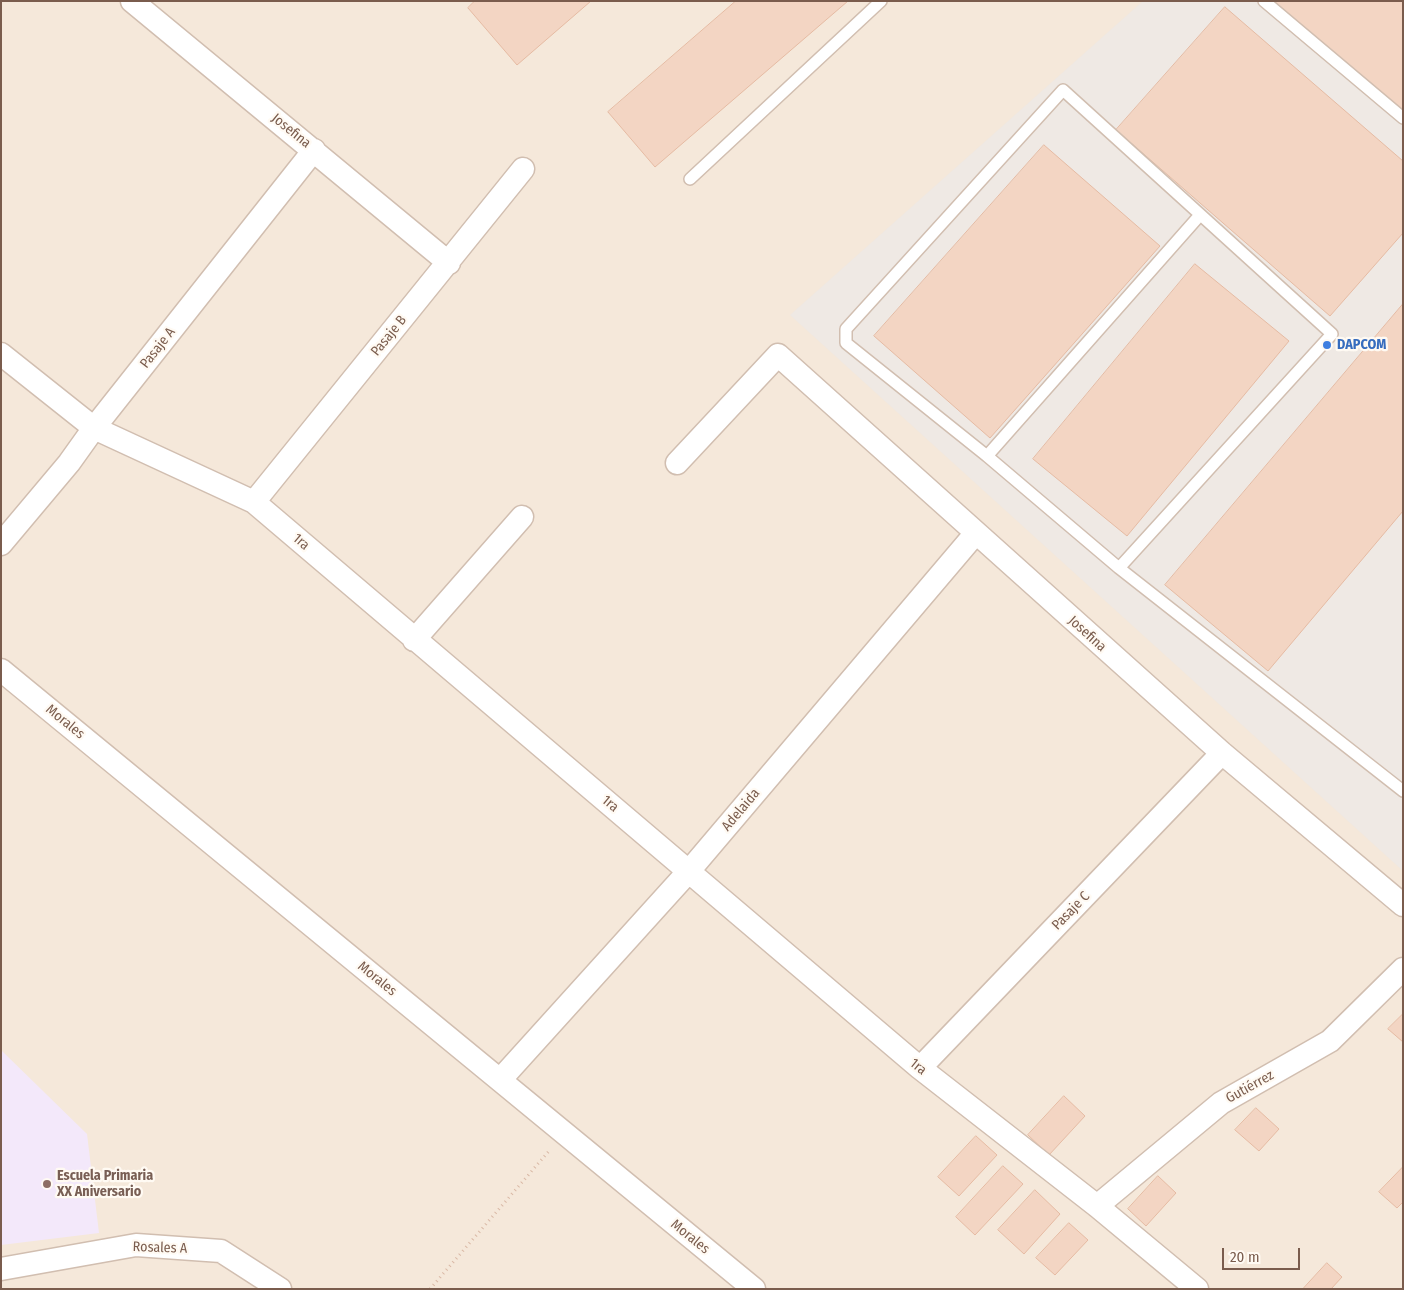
<!DOCTYPE html>
<html>
<head>
<meta charset="utf-8">
<style>
  body { margin:0 }
  #map { position:relative; width:1404px; height:1290px; overflow:hidden; background:#fdf6ec; font-family:"Fira Sans Condensed",sans-serif }
  canvas { display:block }
  .frame { position:absolute; inset:0; border:2px solid #7a5c4d; pointer-events:none }
  .scale { position:absolute; left:1222px; top:1248px; width:78px; height:22px; box-sizing:border-box; border:2px solid #7a5c4d; border-top:0; padding-left:6px; font-size:15px; line-height:18px; white-space:nowrap; color:#7a5c4d; -webkit-text-stroke:4px #fffaf3; paint-order:stroke }
</style>
</head>
<body>
<div id="map">
<canvas width="1404" height="1290"></canvas>
<div class="frame"></div>
<div class="scale">20 m</div>
</div>
<script>
const ctx = document.querySelector('canvas').getContext('2d');
ctx.lineJoin = 'round';
function paint(path, color) {
  ctx.fillStyle = color;
  ctx.fill(path, 'evenodd');
}
function stroke(path, color, width, dash) {
  ctx.strokeStyle = color;
  ctx.lineWidth = width;
  ctx.lineCap = dash ? 'butt' : 'round';
  ctx.setLineDash(dash || []);
  ctx.stroke(path);
}
function write(font, color, halo, rows, align = 'center') {
  ctx.font = font + ' "Fira Sans Condensed",sans-serif';
  ctx.lineWidth = 4.5;
  ctx.setLineDash([]);
  ctx.textBaseline = 'middle';
  ctx.strokeStyle = halo;
  ctx.fillStyle = color;
  for (const [text, x, y, turn = 0] of rows) {
    ctx.save();
    ctx.translate(x, y);
    ctx.rotate((+turn || 0) * Math.PI / 180);
    ctx.textAlign = isNaN(turn) ? turn : align;
    if (halo) ctx.strokeText(text, 0, 0);
    ctx.fillText(text, 0, 0);
    ctx.restore();
  }
}
paint(new Path2D(`
  M1 1H1403V1289H1Z`), '#f5e8da');
paint(new Path2D(`
  M1143 1H1403V871L790 315Z`), '#efe9e4');
paint(new Path2D(`
  M1 1050 87 1134 99 1233 1 1245Z`), '#f3e8fa');
const building = new Path2D(`
  M475 1H591L517 65 468 8Z
  M736 1H848L655 167 608 112Z
  M1271 1H1403V113Z
  M1225 7 1403 161V233L1330 316 1116 130Z
  M1044 145 1160 246 990 438 874 336Z
  M1195 264 1289 341 1127 536 1033 459Z
  M1403 304V511L1268 671 1165 585Z
  M1403 1014V1042L1388 1029Z
  M1064 1096 1085 1116 1049 1155 1028 1135Z
  M1256 1108 1279 1129 1259 1151 1235 1130Z
  M976 1136 997 1155 959 1196 938 1177Z
  M1003 1166 1023 1184 975 1235 956 1217Z
  M1403 1167V1202L1397 1208 1379 1192Z
  M1158 1176 1176 1193 1146 1226 1128 1209Z
  M1035 1190 1060 1214 1024 1254 998 1230Z
  M1069 1223 1088 1240 1055 1275 1036 1258Z
  M1327 1263 1342 1277 1331 1289H1303Z`);
paint(building, '#f3d5c3');
stroke(building, '#e6bba3', 1);
const lane = new Path2D(`
  M1264 1 1403 118
  M690 179 881 1
  M987 456 1200 215
  M1119 568 1332 334 1063 90 846 329V343L987 456 1119 568 1403 791`);
const street = new Path2D(`
  M132 1 449 263
  M1 354 94 428 254 502 920 1068 1097 1206 1197 1289
  M677 463 778 355 1222 753 1403 905
  M254 502 523 169
  M1 544 69 463 94 428 314 150
  M414 640 522 517
  M1 670 754 1289
  M920 1068 1222 753
  M500 1080 689 871 975 534
  M1097 1206 1221 1103 1330 1041 1403 969
  M1 1269 136 1245 221 1251 280 1289`);
stroke(lane, '#d1beb0', 14);
stroke(street, '#d1beb0', 25);
stroke(new Path2D(`
  M430 1289 549 1151`), '#d9b8a5', 3, [1, 4]);
stroke(lane, '#fff', 11);
stroke(street, '#fff', 22);
for (const [x, y, r, color] of [
  [1327,345,5,"#3f7fe0"],
  [47,1184,5,"#8d6e63"]
]) {
  const dot = new Path2D();
  dot.arc(x, y, r, 0, 2 * Math.PI);
  ctx.fillStyle = color;
  ctx.fill(dot);
  stroke(dot, '#fffaf3', 2);
}
write('14px', '#7a5c4d', '#fffaf3', [
  ["Josefina",291,131,39],
  ["Pasaje B",389,336,-51],
  ["Pasaje A",158,348,-52],
  ["1ra",301,542,41],
  ["Josefina",1087,634,42],
  ["Morales",65,722,39],
  ["1ra",610,804,40],
  ["Adelaida",741,810,-50],
  ["Pasaje C",1071,911,-46],
  ["Morales",377,979,39],
  ["1ra",918,1067,39],
  ["Gutiérrez",1250,1087,-29],
  ["Morales",690,1237,39],
  ["Rosales A",160,1248,2]
]);
write('bold 14px', '#366cbe', '#fffaf3', [
  ["DAPCOM",1337,345]
], 'left');
write('bold 14px', '#785e54', '#fffaf3', [
  ["Escuela Primaria",57,1176],
  ["XX Aniversario",57,1192]
], 'left');
</script>
</body>
</html>
